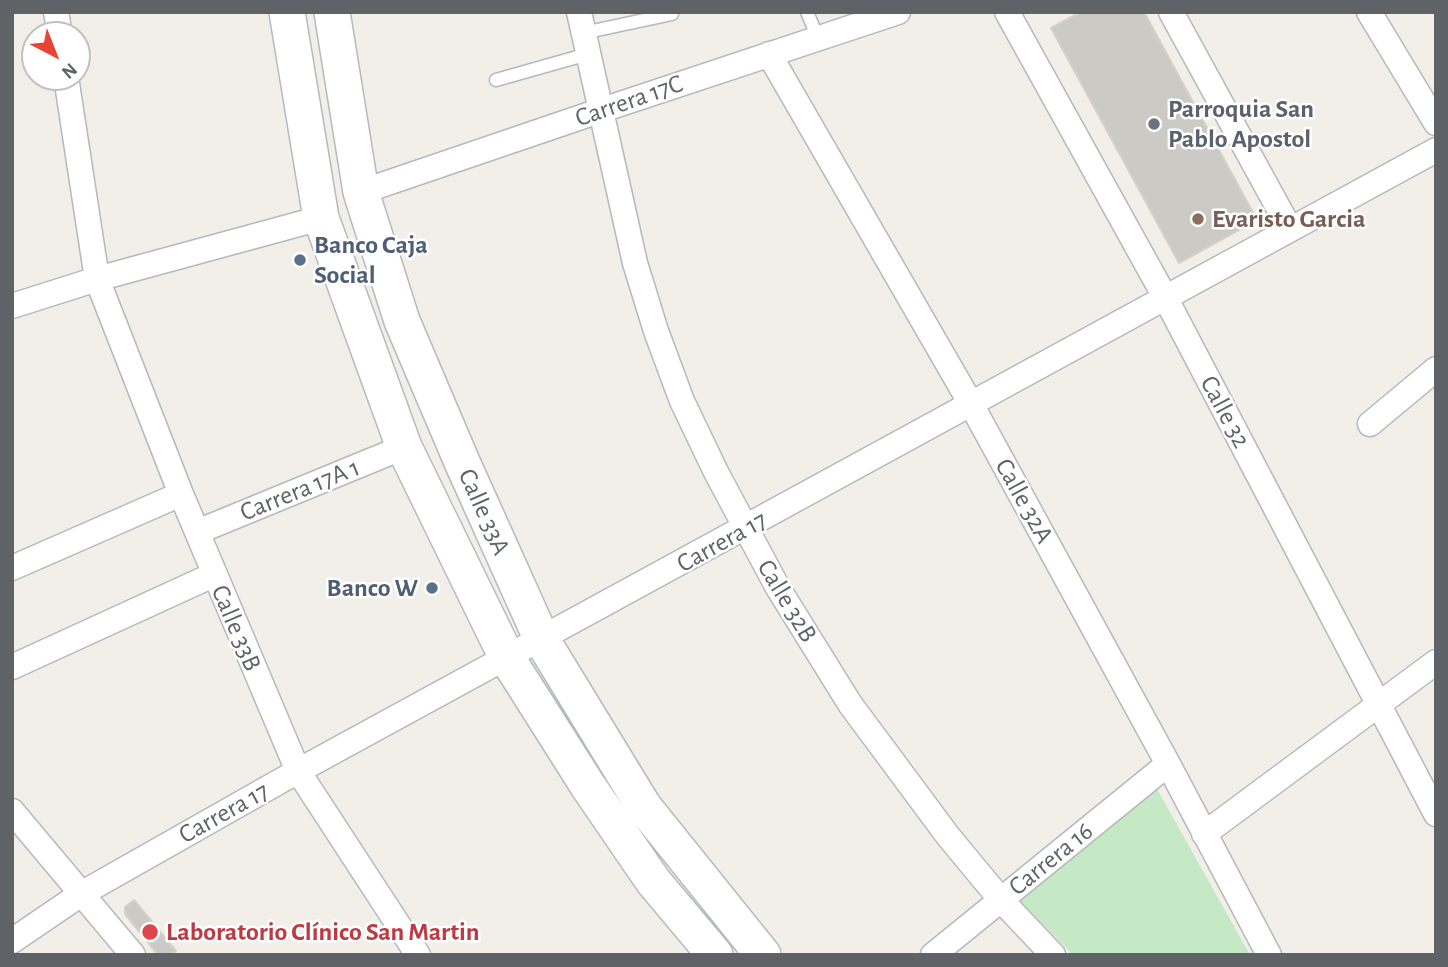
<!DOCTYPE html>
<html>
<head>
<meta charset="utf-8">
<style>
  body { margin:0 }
  #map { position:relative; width:1448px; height:967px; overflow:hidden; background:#f1efe8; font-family:"Alegreya Sans",sans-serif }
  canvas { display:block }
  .frame { position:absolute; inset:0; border:14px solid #5f6368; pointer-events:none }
  .north { position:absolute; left:21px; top:21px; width:70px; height:70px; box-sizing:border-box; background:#fff; border:2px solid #bfc1c3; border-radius:50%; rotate:138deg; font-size:19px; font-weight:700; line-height:28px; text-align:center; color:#5f6368 }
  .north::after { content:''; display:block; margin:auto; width:24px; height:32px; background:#ea4335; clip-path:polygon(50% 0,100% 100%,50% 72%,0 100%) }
</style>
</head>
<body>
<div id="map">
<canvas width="1448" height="967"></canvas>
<div class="frame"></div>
<div class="north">N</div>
</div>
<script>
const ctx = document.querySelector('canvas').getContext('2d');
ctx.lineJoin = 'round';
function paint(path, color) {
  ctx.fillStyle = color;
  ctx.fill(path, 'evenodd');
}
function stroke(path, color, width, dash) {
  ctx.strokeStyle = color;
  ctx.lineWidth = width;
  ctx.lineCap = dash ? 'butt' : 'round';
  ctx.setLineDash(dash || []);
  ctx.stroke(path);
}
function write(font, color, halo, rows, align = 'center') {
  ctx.font = font + ' "Alegreya Sans",sans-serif';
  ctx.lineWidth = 5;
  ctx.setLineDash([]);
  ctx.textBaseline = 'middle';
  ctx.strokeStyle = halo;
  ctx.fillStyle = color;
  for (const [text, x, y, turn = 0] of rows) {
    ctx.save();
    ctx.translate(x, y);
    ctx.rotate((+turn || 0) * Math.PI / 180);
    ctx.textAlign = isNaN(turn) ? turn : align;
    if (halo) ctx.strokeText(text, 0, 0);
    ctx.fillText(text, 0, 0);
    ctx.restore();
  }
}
paint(new Path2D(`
  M1157 789 1250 955H1073L1019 900Z`), '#c5e8c5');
const building = new Path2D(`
  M1081 12H1144L1257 220 1179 263 1051 28Z
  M134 900 176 951 170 955H158L125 914V907Z`);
paint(building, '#cccac5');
stroke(building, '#d6d1c6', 2);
const lane = new Path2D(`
  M807 12 818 38
  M583 33 672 14
  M496 80 588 54`);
const street = new Path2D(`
  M56 12 60 35
  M579 12 635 263 656 331 682 401 716 472 778 588 850 704 948 836 1001 900 1053 955
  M1007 12 1165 297 1436 814
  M1171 12 1290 229
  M1369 12 1436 123
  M769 54 971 404 1168 764 1269 955
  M66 77 97 279 181 494 298 771 418 955
  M361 192 599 111 898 12
  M12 306 97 279 321 218
  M1370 424 1436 369
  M197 532 404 447
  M12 568 181 494
  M12 667 213 575
  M12 811 133 955
  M1204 834 1436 662
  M12 941 81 894 298 771 1436 150
  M933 955 1168 764`);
const secondary = new Path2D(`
  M287 12 321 218 404 447 507 658 588 786 653 881 715 955
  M332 12 361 192 402 321 462 462 542 640 644 807 763 955`);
stroke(lane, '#b5b8bc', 15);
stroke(street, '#b5b8bc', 27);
stroke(secondary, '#b6babf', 38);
stroke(lane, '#fff', 12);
stroke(street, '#fff', 24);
stroke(secondary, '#fff', 35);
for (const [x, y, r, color] of [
  [1154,124,7,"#6b7280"],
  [1198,219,7,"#8d6e63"],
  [300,260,7,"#5c6f8a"],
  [432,588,7,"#5c6f8a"],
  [150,932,9,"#e0444e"]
]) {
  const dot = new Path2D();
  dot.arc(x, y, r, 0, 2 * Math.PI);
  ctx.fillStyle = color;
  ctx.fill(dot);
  stroke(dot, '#fff', 2.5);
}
write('26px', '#5f6368', '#fff', [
  ["Carrera 17C",629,101,-19],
  ["Calle 32",1225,412,62],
  ["Carrera 17A 1",300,490,-22],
  ["Calle 32A",1024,501,61],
  ["Calle 33A",484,512,66],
  ["Carrera 17",722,542,-29],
  ["Calle 32B",787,601,59],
  ["Calle 33B",236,628,67],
  ["Carrera 17",224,813,-29],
  ["Carrera 16",1051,859,-39]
]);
write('bold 26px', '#5b616d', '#fff', [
  ["Parroquia San",1168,109],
  ["Pablo Apostol",1168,139]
], 'left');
write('bold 26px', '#785e54', '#fff', [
  ["Evaristo Garcia",1212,219]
], 'left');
write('bold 26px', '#4e5e75', '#fff', [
  ["Banco Caja",314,245],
  ["Social",314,275],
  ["Banco W",418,588,"right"]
], 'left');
write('bold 26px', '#be3a42', '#fff', [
  ["Laboratorio Clínico San Martin",166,932]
], 'left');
</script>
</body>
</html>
